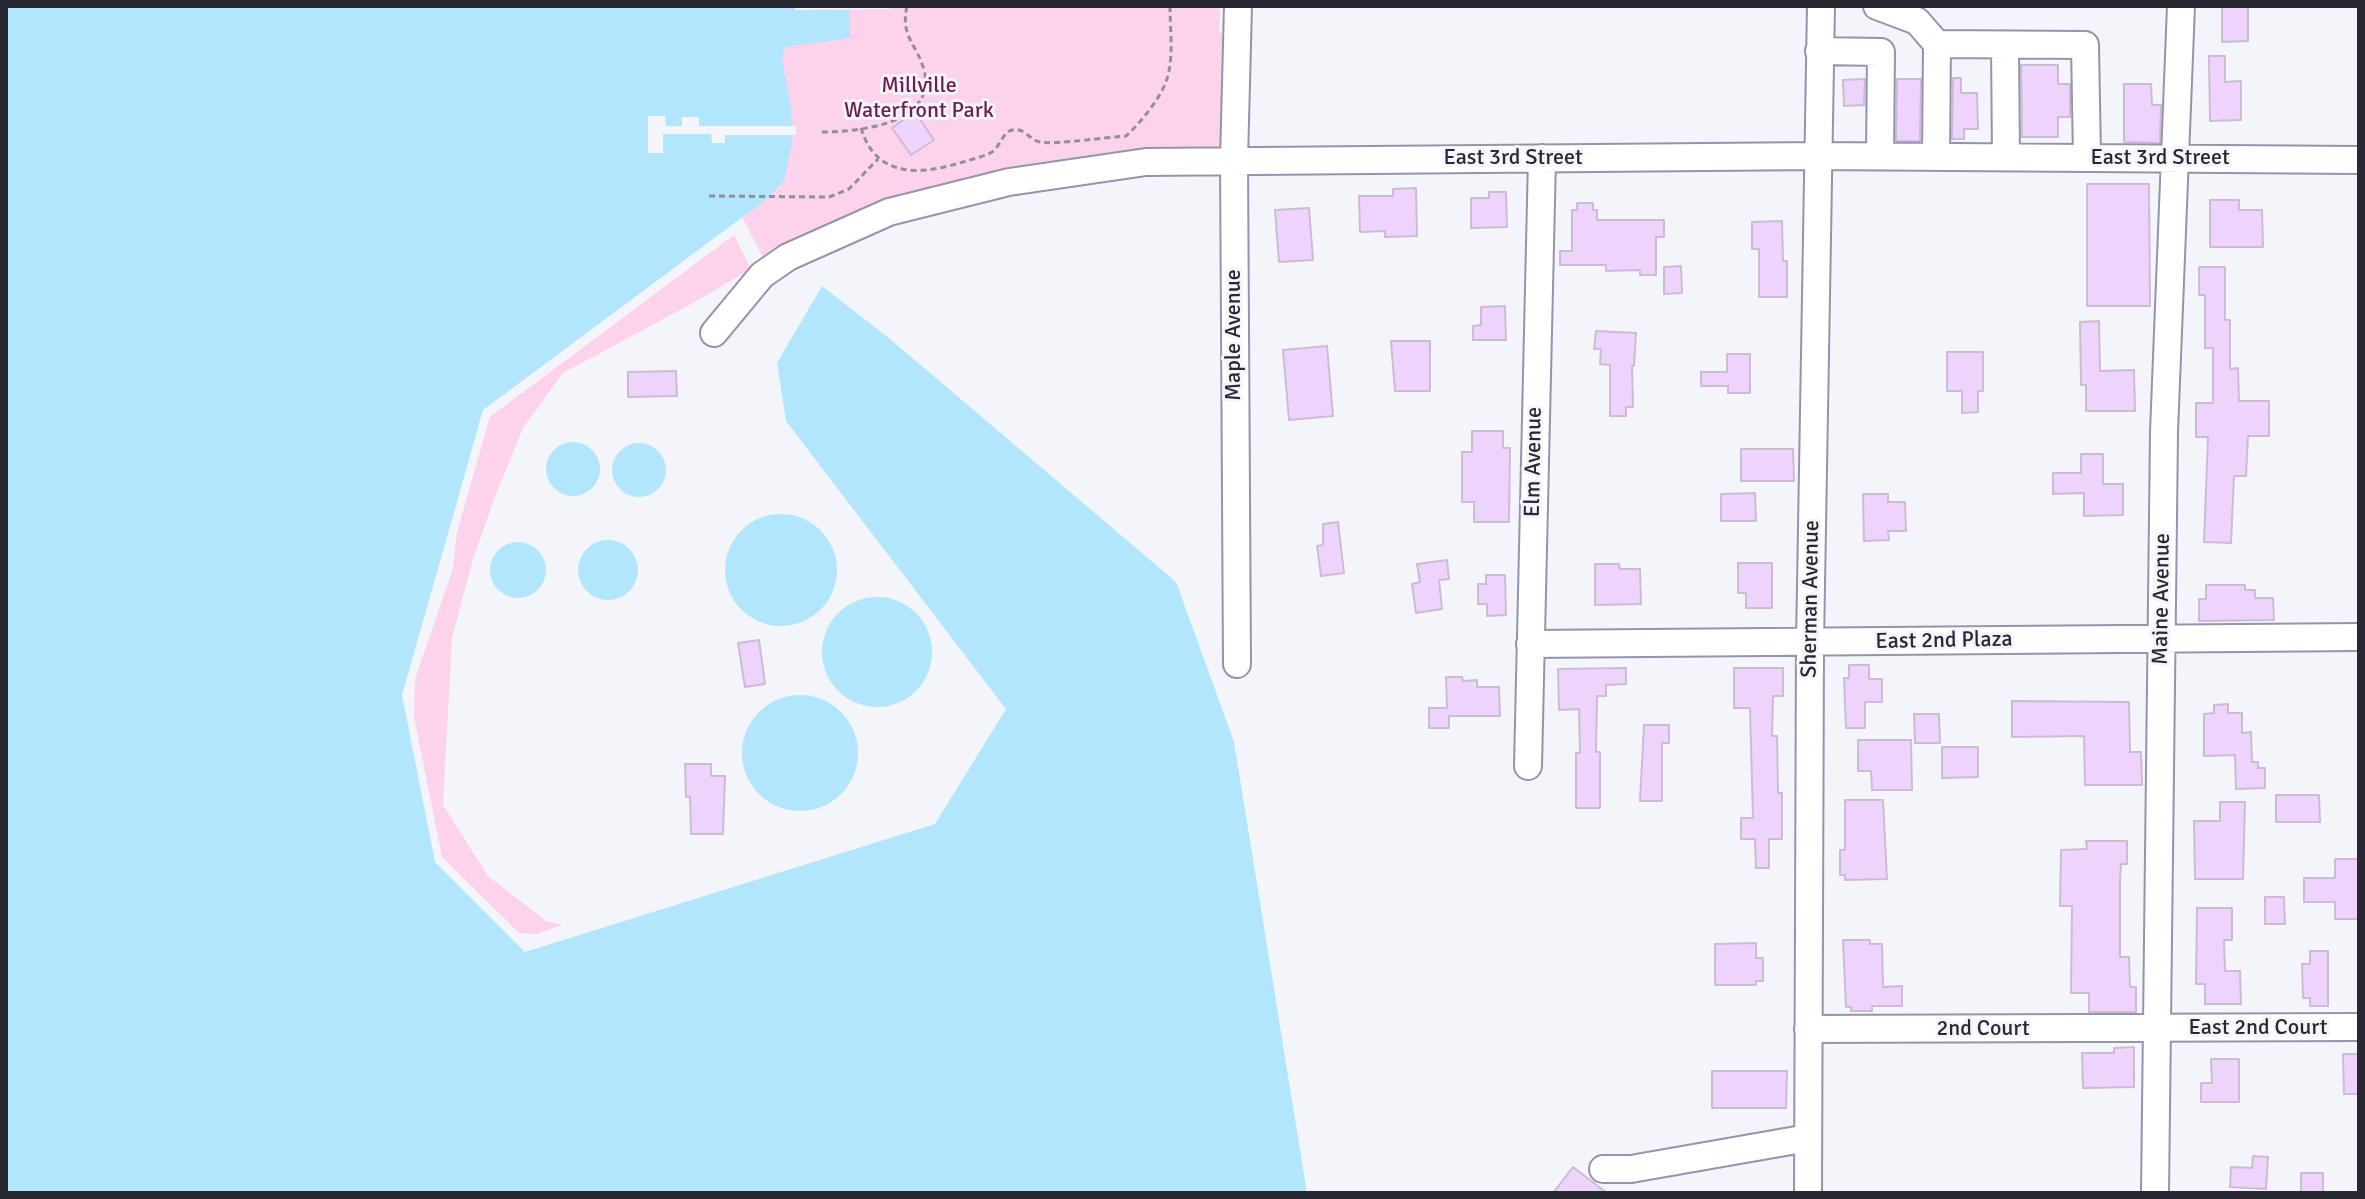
<!DOCTYPE html>
<html>
<head>
<meta charset="utf-8">
<style>
  body { margin:0 }
  #map { position:relative; width:2365px; height:1199px; overflow:hidden; background:#f4f5fa; font-family:Signika,sans-serif }
  canvas { display:block }
  .frame { position:absolute; inset:0; border:8px solid #282832; pointer-events:none }
</style>
</head>
<body>
<div id="map">
<canvas width="2365" height="1199"></canvas>
<div class="frame"></div>
</div>
<script>
const ctx = document.querySelector('canvas').getContext('2d');
ctx.lineJoin = 'round';
function paint(path, color) {
  ctx.fillStyle = color;
  ctx.fill(path, 'evenodd');
}
function stroke(path, color, width, dash) {
  ctx.strokeStyle = color;
  ctx.lineWidth = width;
  ctx.lineCap = dash ? 'butt' : 'round';
  ctx.setLineDash(dash || []);
  ctx.stroke(path);
}
function write(font, color, halo, rows, align = 'center') {
  ctx.font = font + ' Signika,sans-serif';
  ctx.lineWidth = 6;
  ctx.setLineDash([]);
  ctx.textBaseline = 'middle';
  ctx.strokeStyle = halo;
  ctx.fillStyle = color;
  for (const [text, x, y, turn = 0] of rows) {
    ctx.save();
    ctx.translate(x, y);
    ctx.rotate((+turn || 0) * Math.PI / 180);
    ctx.textAlign = isNaN(turn) ? turn : align;
    if (halo) ctx.strokeText(text, 0, 0);
    ctx.fillText(text, 0, 0);
    ctx.restore();
  }
}
paint(new Path2D(`
  M795 6V10L891 9V6H1220L1219 31 1225 36 1222 143 1216 148 1121 154 1011 169 828 230 762 256 741 215Z
  M734 235 751 269 686 307 563 373 523 428 495 497 473 559 452 638 443 805 488 876 546 921 562 925 537 934 519 933 442 857 414 717 415 679 453 568 457 532 489 420 491 416Z`), '#fcd3ea');
paint(new Path2D(`
  M6 6H795V10H850V38L785 47 782 61 791 108 792 143 784 180 767 199 483 410 402 695 435 862 525 952 935 824 1006 709 786 421 777 363 822 286 890 339 1176 582 1234 742 1307 1193H6Z
  M546 469a27 27 0 1 1 54 0a27 27 0 1 1-54 0Z
  M612 470a27 27 0 1 1 54 0a27 27 0 1 1-54 0Z
  M725 570a56 56 0 1 1 112 0a56 56 0 1 1-112 0Z
  M578 570a30 30 0 1 1 60 0a30 30 0 1 1-60 0Z
  M490 570a28 28 0 1 1 56 0a28 28 0 1 1-56 0Z
  M822 652a55 55 0 1 1 110 0a55 55 0 1 1-110 0Z
  M742 753a58 58 0 1 1 116 0a58 58 0 1 1-116 0Z`), '#b1e6fc');
paint(new Path2D(`
  M648 116H665L666 126H682V117H699V126H796V135H725V143H712L711 134H663V153H648Z`), '#f4f5fa');
const building = new Path2D(`
  M2222 6H2248V41L2222 42Z
  M2209 56H2225V82L2241 81V120L2210 121Z
  M2021 65H2058V84H2070V117H2058V137H2022Z
  M1953 78H1961V93H1977L1978 129H1964V139H1952Z
  M1865 79 1864 105 1844 106 1843 80Z
  M1897 79H1921L1920 141H1896Z
  M2124 84H2151L2152 105H2161L2160 143 2124 142Z
  M915 112 934 140 911 155 892 128Z
  M2087 184H2149L2150 306H2087Z
  M1416 188 1417 236 1385 237V231L1360 232 1359 196H1393V189Z
  M1489 192H1506L1507 227 1471 228V198H1489Z
  M2210 200H2239V210H2262L2263 247H2210Z
  M1577 203H1593V210H1597V220H1664V237H1656V275H1640V270L1606 271V265H1560V251H1572V210H1577Z
  M1309 208 1313 260 1279 262 1275 210Z
  M1782 221 1783 261H1787V297H1759V249H1752V222Z
  M1681 266 1682 293 1664 294V267Z
  M2199 267H2225V320H2230V369L2238 368 2239 401H2269V436H2248L2246 476H2234L2231 543 2204 542 2208 437H2196V403H2213V348H2205V295H2199Z
  M1505 306 1506 340H1473V326L1481 325V307Z
  M2099 321 2100 371 2134 370 2135 411H2086V385H2081L2080 322Z
  M1596 331 1636 333 1634 366H1632L1633 407H1626V416H1610V365L1600 364 1601 349H1594Z
  M1391 341H1430V391H1395Z
  M1327 346 1333 416 1289 420 1283 350Z
  M1947 352H1983V391H1978V412L1962 413V391H1947Z
  M1727 354H1750V393H1728V386H1701V372H1727Z
  M676 371 677 396 628 397V372Z
  M1472 431H1503V448H1510L1509 522H1474V502H1462V452H1472Z
  M1741 449H1793L1794 481H1741Z
  M2081 454H2103V484H2123V515L2084 516V493L2053 494V473H2081Z
  M1755 493 1756 521H1721V494Z
  M1863 494H1888V502H1905L1906 531H1888L1889 540 1864 541Z
  M1338 522 1344 573 1321 576 1317 546 1323 545V524Z
  M1447 560 1449 579 1439 580 1442 609 1416 613 1412 584 1420 582 1417 564Z
  M1738 563H1772V608H1746V593H1738Z
  M1595 564H1619L1620 569H1640L1641 604 1595 605Z
  M1486 575H1505L1506 615 1487 616V604H1478V584H1486Z
  M2206 585H2245V590H2255V598H2273L2274 620 2199 621V599H2206Z
  M759 640 765 684 745 687 738 643Z
  M1849 665H1869V679H1882V702H1865V728H1846L1844 678H1849Z
  M1626 668V684L1606 685V696H1597L1596 752H1600V808H1576V753H1580L1579 709 1559 710 1558 669Z
  M1734 668H1783V696H1773L1772 736H1777L1778 793H1782V839H1769V868H1756L1755 839H1741V818H1753L1750 708H1734Z
  M1446 677H1462L1463 681 1477 680V687H1499L1500 716H1449V728H1429V708H1447Z
  M2012 701 2129 702 2130 752H2141L2142 785H2085L2084 736 2012 737Z
  M2228 704V713H2242V733L2251 732 2252 762H2258V768H2265V788L2236 789 2235 755 2204 756V714L2214 713V705Z
  M1914 714H1939L1940 743H1915Z
  M1644 725H1669V743H1662V801H1640Z
  M1858 740H1911L1912 790H1872L1871 771H1858Z
  M1942 747H1978V777L1942 778Z
  M685 764H711V776H725L723 834H691L690 797H686Z
  M2276 795H2319L2320 822H2276Z
  M1845 800H1883L1887 879 1845 880V875H1840V850H1845Z
  M2220 802H2245L2243 879H2195L2194 821H2220Z
  M2086 841H2127V864H2121L2120 880V957H2129L2130 987H2136V1012H2089V993H2071L2072 906H2060L2061 850 2087 849Z
  M2335 859H2359V919H2335V902H2304V878H2335Z
  M2265 897H2284L2285 924H2265Z
  M2197 908H2232V940H2224L2225 971H2240L2241 1004H2205V984H2196Z
  M1843 940H1870V944H1882L1883 987 1902 986V1006H1872V1011H1851V1007H1846Z
  M1756 943V958H1763V981H1756V985H1715V944Z
  M2310 951H2328V1006H2310V998H2303L2302 964H2310Z
  M2134 1047V1087L2083 1088 2082 1053H2114V1048Z
  M2343 1054H2359V1094H2344Z
  M2211 1059H2239V1102H2201V1083H2212Z
  M1712 1071H1787L1786 1108H1712Z
  M2253 1156 2268 1157 2266 1189 2230 1187 2231 1167 2252 1168Z
  M1573 1167 1607 1193H1553Z
  M2301 1173H2323V1192H2301Z`);
paint(building, '#eed4fd');
stroke(building, '#cbbcd3', 2);
const minor = new Path2D(`
  M1877 6 1917 21 1937 44 2085 45 2087 158
  M2005 45 2006 157
  M1819 51 1881 52 1880 156
  M1936 157 1937 44
  M714 333 762 275 788 257 889 212 1009 182 1146 162 1818 156 2359 160
  M1530 644 2359 637
  M1237 664 1234 160 1238 6
  M1528 766 1542 158
  M1808 1029 2359 1027
  M1603 1169H1631L1808 1138
  M1808 1193 1810 643 1821 6
  M2155 1193 2164 432 2181 6`);
stroke(minor, '#9394ad', 30);
stroke(new Path2D(`
  M861 128C876 179 921 175 963 162 972 159 983 157 992 152 1000 147 1002 133 1012 130 1025 127 1029 140 1040 142 1053 145 1109 137 1126 136 1142 121 1165 94 1169 71 1173 51 1170 27 1170 6
  M822 132C858 132 938 124 924 70 917 44 900 37 907 6
  M709 196 829 197 849 189 878 159`), '#909198', 3, [6, 4]);
stroke(minor, '#fff', 26);
write('22px', '#6f1b54', '#f4f5fa', [
  ["Millville",919,86],
  ["Waterfront Park",919,111]
]);
write('22px', '#282832', '#f4f5fa', [
  ["East 3rd Street",1513,158],
  ["East 3rd Street",2160,158],
  ["Maple Avenue",1234,335,-90],
  ["Elm Avenue",1534,462,-89],
  ["Sherman Avenue",1811,599,-89],
  ["Maine Avenue",2162,599,-89],
  ["East 2nd Plaza",1944,641,-1],
  ["East 2nd Court",2258,1028],
  ["2nd Court",1983,1029]
]);
</script>
</body>
</html>
